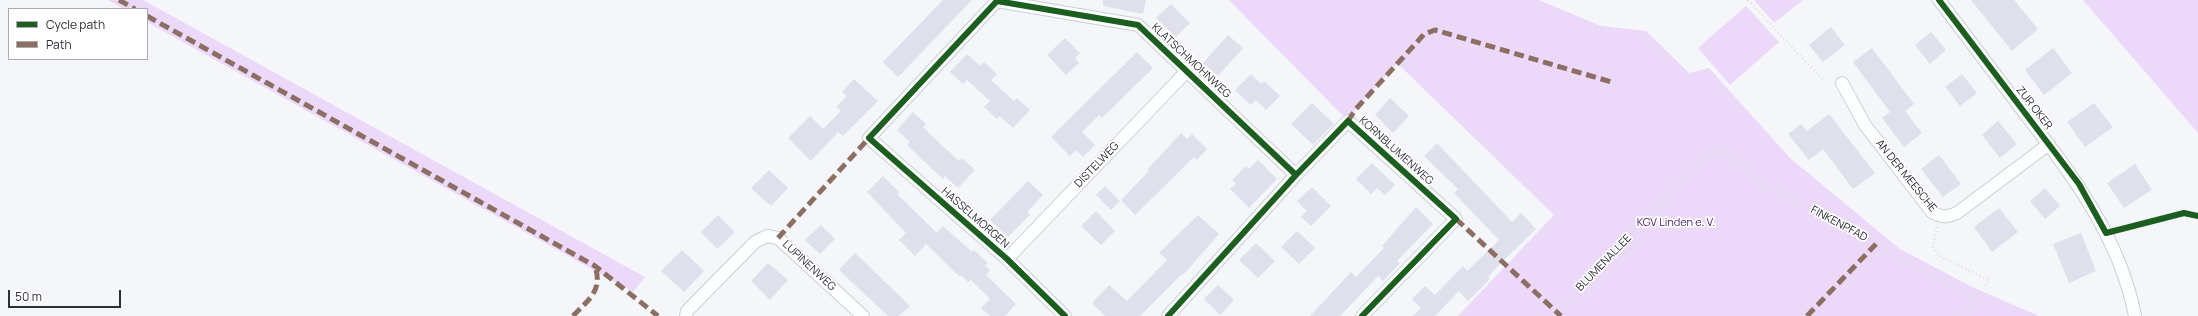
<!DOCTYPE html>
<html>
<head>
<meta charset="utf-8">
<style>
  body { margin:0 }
  #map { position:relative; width:2198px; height:316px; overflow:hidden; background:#f4f6fa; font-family:Manrope,sans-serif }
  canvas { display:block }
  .legend { position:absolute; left:8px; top:8px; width:140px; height:52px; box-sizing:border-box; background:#fff; border:1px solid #abacaf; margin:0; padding:5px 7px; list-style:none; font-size:12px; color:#2c2f36 }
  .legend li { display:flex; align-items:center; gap:8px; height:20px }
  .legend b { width:20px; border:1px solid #abacaf }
  .scale { position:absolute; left:8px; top:290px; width:113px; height:18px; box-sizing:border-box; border:2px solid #2c2f36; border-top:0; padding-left:5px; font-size:12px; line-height:14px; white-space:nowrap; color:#2c2f36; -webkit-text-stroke:3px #fff; paint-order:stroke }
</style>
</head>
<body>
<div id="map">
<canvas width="2198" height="316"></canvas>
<ul class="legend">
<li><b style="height:5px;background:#1b5e20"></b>Cycle path</li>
<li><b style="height:5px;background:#8d6e63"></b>Path</li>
</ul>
<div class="scale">50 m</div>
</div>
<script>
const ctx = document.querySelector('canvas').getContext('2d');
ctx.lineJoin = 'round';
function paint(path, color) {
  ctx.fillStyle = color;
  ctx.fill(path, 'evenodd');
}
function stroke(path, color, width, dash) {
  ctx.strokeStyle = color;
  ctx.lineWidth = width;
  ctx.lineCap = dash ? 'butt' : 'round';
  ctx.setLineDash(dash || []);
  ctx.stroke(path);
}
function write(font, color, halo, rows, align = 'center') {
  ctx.font = font + ' Manrope,sans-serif';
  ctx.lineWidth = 3.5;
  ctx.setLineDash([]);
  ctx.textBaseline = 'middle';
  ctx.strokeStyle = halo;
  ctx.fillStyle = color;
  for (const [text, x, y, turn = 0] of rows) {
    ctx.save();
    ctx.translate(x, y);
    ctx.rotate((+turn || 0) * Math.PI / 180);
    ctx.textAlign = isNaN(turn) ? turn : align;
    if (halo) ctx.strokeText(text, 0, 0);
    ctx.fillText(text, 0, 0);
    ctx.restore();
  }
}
paint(new Path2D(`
  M108 0H143L645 277 633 292 147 22V9H124Z
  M1229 0H1539L1601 26 1646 31 1689 73 1709 68 1791 159 1900 249 1974 288 2039 316H1458L1554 215 1397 63 1355 110 1348 121Z
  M1754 0H1803L1774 23Z
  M2083 0H2198V133Z
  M1746 6 1779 42 1730 85 1698 48Z`), '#ecd8f9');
paint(new Path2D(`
  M943 0H972L898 77 883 62Z
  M1103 0H1146L1143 14 1103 6Z
  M1971 0H2014L2038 29 2012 51Z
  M1171 4 1190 23 1176 37 1156 18Z
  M1831 27 1845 45 1823 62 1809 45Z
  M1931 32 1946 50 1930 64 1915 45Z
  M1228 35 1243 48 1218 76 1203 63Z
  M1065 38 1080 53 1075 58 1079 63 1066 75 1047 55Z
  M1872 48 1914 104 1905 111 1922 133 1904 147 1882 118 1890 112 1853 62Z
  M2053 48 2072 73 2044 95 2025 70Z
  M1137 52 1153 68 1102 118 1099 115 1082 132 1095 145 1083 157 1076 150 1070 156 1051 137Z
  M967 54 980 66 984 62 997 74 991 80 1014 101 1017 98 1030 110 1013 128 1000 116 997 119 984 107 990 101 967 80 963 84 950 72Z
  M1251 74 1261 84 1264 81 1280 96 1266 110 1256 100 1251 105 1235 90Z
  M1962 74 1977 93 1960 106 1945 87Z
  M854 79 878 101 843 136 838 132 811 161 788 138 810 116 823 129 841 111 836 107 847 96 842 92Z
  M1390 98 1409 116 1393 133 1375 115Z
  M1312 103 1334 124 1313 145 1291 124Z
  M2094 103 2113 127 2085 147 2067 122Z
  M913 112 926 124 923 127 936 140 959 161 962 158 975 170 958 188 945 176 943 179 930 167 907 145 910 142 897 130Z
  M1829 114 1875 173 1853 189 1823 149 1809 160 1788 134 1801 124 1807 131Z
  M1998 121 2017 144 2000 158 1982 135Z
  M1181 133 1187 139 1192 134 1207 149 1197 160 1194 157 1135 215 1121 200 1149 171 1148 169Z
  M1437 143 1512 222 1521 213 1536 229 1497 267 1488 277 1490 279 1468 301 1459 291 1435 316H1413L1421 308 1412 299 1425 286 1435 295 1463 266 1467 271 1499 240 1454 193 1458 189 1424 156Z
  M1939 155 1961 184 1943 197 1921 169Z
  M1258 160 1277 179 1249 208 1230 189 1236 184 1232 180 1246 166 1249 169Z
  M1372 163 1395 185 1385 195 1377 188 1371 194 1356 179Z
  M2135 164 2152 190 2124 208 2107 183Z
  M769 170 788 188 771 206 751 188Z
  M883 176 899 192 897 194 937 233 943 226 972 252 974 250 988 263 985 265 990 270 986 275 1016 304 1005 316H990L981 308 990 299 971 280 968 282 961 275 960 277 926 244 915 256 899 240 906 233 867 192Z
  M1028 181 1043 195 1027 212 1030 215 1008 237 990 220Z
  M1105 186 1120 201 1111 210 1096 195Z
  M1312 187 1331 206 1311 226 1301 217 1307 211 1297 201Z
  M2045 188 2060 206 2045 219 2030 201Z
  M1416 207 1433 224 1397 261 1400 263 1383 281 1378 276 1340 316H1310L1351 272 1356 277 1384 248 1382 246Z
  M1999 208 2018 232 1992 252 1974 227Z
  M1096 211 1115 231 1101 245 1081 226Z
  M718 215 735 232 717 249 701 232Z
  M1198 215 1219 234 1183 275 1182 274 1140 316H1105L1092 303 1109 285 1127 301 1167 260 1159 253Z
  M821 225 835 239 820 254 805 240Z
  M1297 231 1315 248 1299 264 1281 247Z
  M2081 233 2096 271 2069 283 2053 244Z
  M1256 243 1275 261 1258 278 1239 260Z
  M682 250 704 271 684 292 661 271Z
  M855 253 910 306 899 316H888L839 270Z
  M768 263 788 280 770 300 751 281Z
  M1218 285 1234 300 1220 315 1204 299Z`), '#e0e0ec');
const street = new Path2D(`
  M1939 0C1967 37 1995 74 2023 111 2071 173 2120 237 2135 316
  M1842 83 1865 125 1932 212C1942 218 1947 217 1957 213L2049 144
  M1007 259 1188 70
  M686 316 687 311 755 242 767 236 778 238 863 316
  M1065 316 1007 259 869 138 997 1 1138 25 1296 175
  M1168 316 1296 175 1348 121 1456 219 1362 316`);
stroke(street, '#cbced3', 14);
stroke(new Path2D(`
  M1748 0 1822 79 1829 81
  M1937 227 1933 247 1939 256 1989 280 1978 296 1959 316
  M1553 316 1704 157 1718 150 1726 153 1767 185 1876 244 1978 296`), '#dfe0e1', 2.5, [1, 3]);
stroke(street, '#fdfefe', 12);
stroke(new Path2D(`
  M119 0 135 9
  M147 16 595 266 658 316
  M1348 121 1355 110 1418 41 1424 34 1435 30 1615 83
  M1456 219 1561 316
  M778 238 869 138
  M573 316C589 299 603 291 595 266
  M1807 316 1876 244`), '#8d6e63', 5, [10, 5]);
stroke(new Path2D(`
  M1939 0 2079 184 2106 233 2184 213 2198 216
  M1065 316 1007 259 869 138 997 1 1138 25 1296 175
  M1168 316 1296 175 1348 121 1456 219 1362 316`), '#1b5e20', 6);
write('11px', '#2c2f36', '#fff', [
  ["KLATSCHMOHNWEG",1191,61,43],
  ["ZUR OKER",2034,108,52],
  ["KORNBLUMENWEG",1396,151,42],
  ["DISTELWEG",1097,165,-46],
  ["AN DER MEESCHE",1906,176,51],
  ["HASSELMORGEN",975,218,41],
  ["FINKENPFAD",1839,224,28],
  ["BLUMENALLEE",1604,263,-46],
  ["LUPINENWEG",809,266,43]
]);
write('11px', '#49185c', '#fff', [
  ["KGV Linden e. V.",1676,223]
]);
</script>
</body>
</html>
